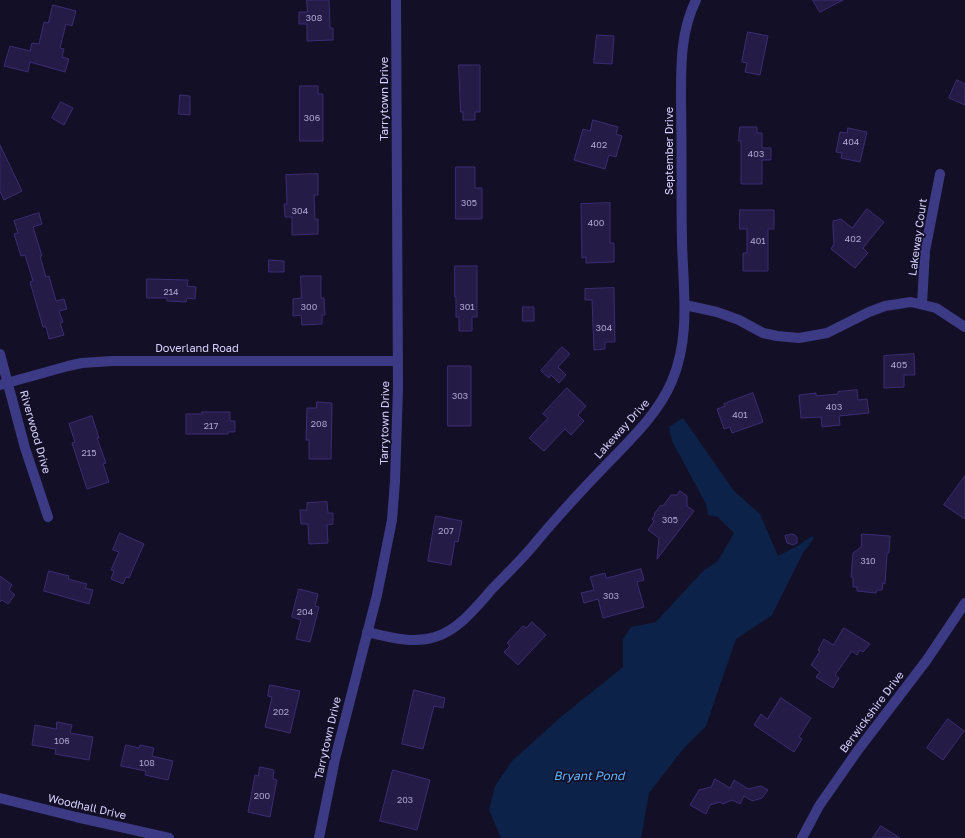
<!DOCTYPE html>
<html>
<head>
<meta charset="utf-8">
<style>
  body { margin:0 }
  canvas { display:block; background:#130f26 }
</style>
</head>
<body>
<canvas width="965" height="838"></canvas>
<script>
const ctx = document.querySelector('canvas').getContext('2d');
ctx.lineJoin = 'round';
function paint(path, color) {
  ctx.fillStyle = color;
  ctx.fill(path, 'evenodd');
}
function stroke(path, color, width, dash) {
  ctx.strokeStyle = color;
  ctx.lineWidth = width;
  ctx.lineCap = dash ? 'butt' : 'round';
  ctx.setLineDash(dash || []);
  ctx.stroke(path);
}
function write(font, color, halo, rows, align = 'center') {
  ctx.font = font + ' "Golos Text",sans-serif';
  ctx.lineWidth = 3.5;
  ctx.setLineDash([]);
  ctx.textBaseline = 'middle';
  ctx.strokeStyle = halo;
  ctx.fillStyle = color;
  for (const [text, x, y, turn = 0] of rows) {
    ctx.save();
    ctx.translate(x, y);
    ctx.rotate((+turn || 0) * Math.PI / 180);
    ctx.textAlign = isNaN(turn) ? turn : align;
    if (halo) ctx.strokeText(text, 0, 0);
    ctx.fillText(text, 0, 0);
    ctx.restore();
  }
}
paint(new Path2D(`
  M683 418 734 491 760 514 778 556 799 545 812 536 814 538 803 553 772 615 736 639 706 726 684 748 649 793 641 838H501L489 810 495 786 513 760 561 717 623 667V639L631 627 656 622 704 570 718 561 734 533 718 517 708 515 706 504 672 441 669 427Z`), '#0c2248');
const building = new Path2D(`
  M307 0H329L330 28H333V40L307 41V24H299V12H307Z
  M813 0H843L820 12Z
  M53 5 76 11 72 26 66 24 60 48 64 49 62 57 69 59 65 72 30 62 28 72 4 66 10 46 30 51 32 43 39 44 44 22 48 23Z
  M748 32 768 36 760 75 745 72 747 63 742 62Z
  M597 35 614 36 612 64 594 63Z
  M459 65H480V112H475V120H463V112H461Z
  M957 80 965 84V105L949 98Z
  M300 86H318V94H323V141H300Z
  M180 95 190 96V115L179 114Z
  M61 102 73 108 64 125 52 118Z
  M593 120 618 127 616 134 622 136 616 157 609 155 605 169 574 160 583 129 590 131Z
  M740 127H757V133H762V148H771V160H762V184H741V141H739Z
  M848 128 867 132 860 162 841 158 842 153 836 152 840 132 847 133Z
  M0 145 22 191 4 200 0 191Z
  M456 167H475V188H482V219H456Z
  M318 174V195H314L315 219H318V234L292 235V217H285L284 204H287L286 175Z
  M610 203V243H614V262L586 263V257L582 258 581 204Z
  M867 209 884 222 863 248 868 253 855 268 831 249 834 244 833 228V221L841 219 852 228Z
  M740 210H774V229H768V271H743V253H747V229H740Z
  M39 213 42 224 33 227 42 256H40L46 277 49 276 56 301 64 299 67 309 59 311 63 322 60 323 64 335 49 339 46 327H43L30 282 33 281 25 255 21 256 14 234 18 233 14 221Z
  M269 260 284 261V272H269Z
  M455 266H477V317H472V331H459V317H456V297H455Z
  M301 276H321V298H324L325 315H322V324L302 325 301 315 293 316V299L301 298Z
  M147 279 188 280 187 286 196 287 195 299 187 298 186 302 167 301V298H147Z
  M614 288 615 342H605V349L594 350 592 300H585V289Z
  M523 307H534V321H523Z
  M562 347 570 354 558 367 566 375 559 383 551 375 549 378 541 371Z
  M914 354 915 375H904V387L884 388V356Z
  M448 366H471V426H448Z
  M567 388 586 406 578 415 584 421 571 435 565 429 544 451 529 438 548 418 543 414Z
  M857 390 858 400 867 399 869 413 839 416 840 425 822 427 821 417 801 418 799 395 816 393V396L838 394V392Z
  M753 393 763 422 732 433 730 427 724 429 717 409 725 406 724 404Z
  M317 402 332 403 331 459H309V440H306L307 408H316Z
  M202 412H230V421H235V432H228V434H186V414H202Z
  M92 416 99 438H97L106 463 103 464 109 482 87 489 72 443 75 442 69 424Z
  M965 476V519L944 505Z
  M680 491 687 496V506L694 511 657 559 659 538 648 530 654 521 652 519 655 515 654 514 661 505 663 506 671 495H677Z
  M327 502 328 513H333V524L327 525 328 543 309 544 308 524H301L300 510H307V503Z
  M436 516 462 521 458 542 455 541 451 565 428 561Z
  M120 533 144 544 129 578 126 577 123 584 111 579 114 571 111 570 119 552 113 550Z
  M792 534 795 535 797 538V543L793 545 787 543 785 536Z
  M862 534 890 536 889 553H887L885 584 883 583 882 590H877L876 593 857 591V587H853V577H851L853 553 861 547Z
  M641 569 644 580 637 582 644 607 603 618 598 599 584 603 581 593 594 590 590 577 605 573 606 578Z
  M49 571 69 576 68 579 87 584 85 588 93 590 89 604 44 591Z
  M0 576 12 585 9 590 15 595 8 604 2 600 0 602Z
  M299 589 318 594 315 606 319 607 310 642 296 639 301 620 292 617Z
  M532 622 546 635 518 665 504 652 510 646 507 643 523 626 526 628Z
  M844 628 870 644 863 652 860 650 857 655 852 651 835 675 839 678 833 688 816 677 820 672 811 665 820 651 818 650 824 639 833 645Z
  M270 685 300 691 290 733 265 727 272 697 268 696Z
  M414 690 445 698 443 708 434 706 423 749 402 744Z
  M781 698 811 718 799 737 802 739 794 752 754 725 761 714 767 719Z
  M948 719 964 731 943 760 927 748Z
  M57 722 72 725 70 733 93 737 89 760 55 754 56 749 32 745 35 725 56 729Z
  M126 745 139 748 140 745 154 748 152 756 173 761 168 780 145 775 146 771 121 766Z
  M260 767 274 770 273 779 277 780 270 817 248 812 255 775 258 776Z
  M393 770 430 780 417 830 380 821Z
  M715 779 730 788 734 780 748 789 761 786 768 790 762 798 752 801 744 796 740 804 732 800 723 804 720 802 710 805 706 814 690 805 699 790 711 787Z
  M881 826 900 838H873Z`);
paint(building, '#241b47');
stroke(building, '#3b2d73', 1);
stroke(new Path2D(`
  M922 304 925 251 940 174
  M685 305 717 312 739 320 763 333 777 336 799 338 827 333 869 312 885 306 911 302 936 308 965 327
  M0 354 25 448 48 517
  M0 385 68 366 82 363 112 361H397
  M367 632C389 637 413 644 435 637 459 630 477 606 493 588 506 575 520 561 532 547 555 519 580 492 605 466 630 440 658 414 672 381 691 336 683 288 682 241 681 195 682 149 681 103 681 68 680 32 696 0
  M0 798 76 817 169 838
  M319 838 335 759 377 595 392 520 395 481 398 388 396 0
  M802 838 819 806 858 750 926 661 965 603`), '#3d3a85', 10);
write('9px', '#aca6d1', null, [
  ["308",314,18],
  ["306",312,118],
  ["404",851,142],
  ["402",599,145],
  ["403",756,154],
  ["305",469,203],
  ["304",300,211],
  ["400",596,223],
  ["402",853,239],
  ["401",758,241],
  ["214",171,292],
  ["300",309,307],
  ["301",467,307],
  ["304",604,328],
  ["405",899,365],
  ["303",460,396],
  ["403",834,407],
  ["401",740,415],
  ["208",319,424],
  ["217",211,426],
  ["215",89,453],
  ["305",670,520],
  ["207",446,531],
  ["310",868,561],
  ["303",611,596],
  ["204",305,612],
  ["202",281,712],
  ["106",62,741],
  ["108",147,763],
  ["200",262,796],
  ["203",405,800]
]);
write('11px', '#d9d4ff', '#130f26', [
  ["Tarrytown Drive",385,99,-90],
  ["September Drive",670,151,-90],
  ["Lakeway Court",918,237,-82],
  ["Doverland Road",197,349],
  ["Tarrytown Drive",385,423,-89],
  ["Lakeway Drive",622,429,-48],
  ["Riverwood Drive",35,432,74],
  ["Berwickshire Drive",872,712,-53],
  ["Tarrytown Drive",328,738,-77],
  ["Woodhall Drive",87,807,13]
]);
write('italic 12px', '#62b6ff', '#130f26', [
  ["Bryant Pond",589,776]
]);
</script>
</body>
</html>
